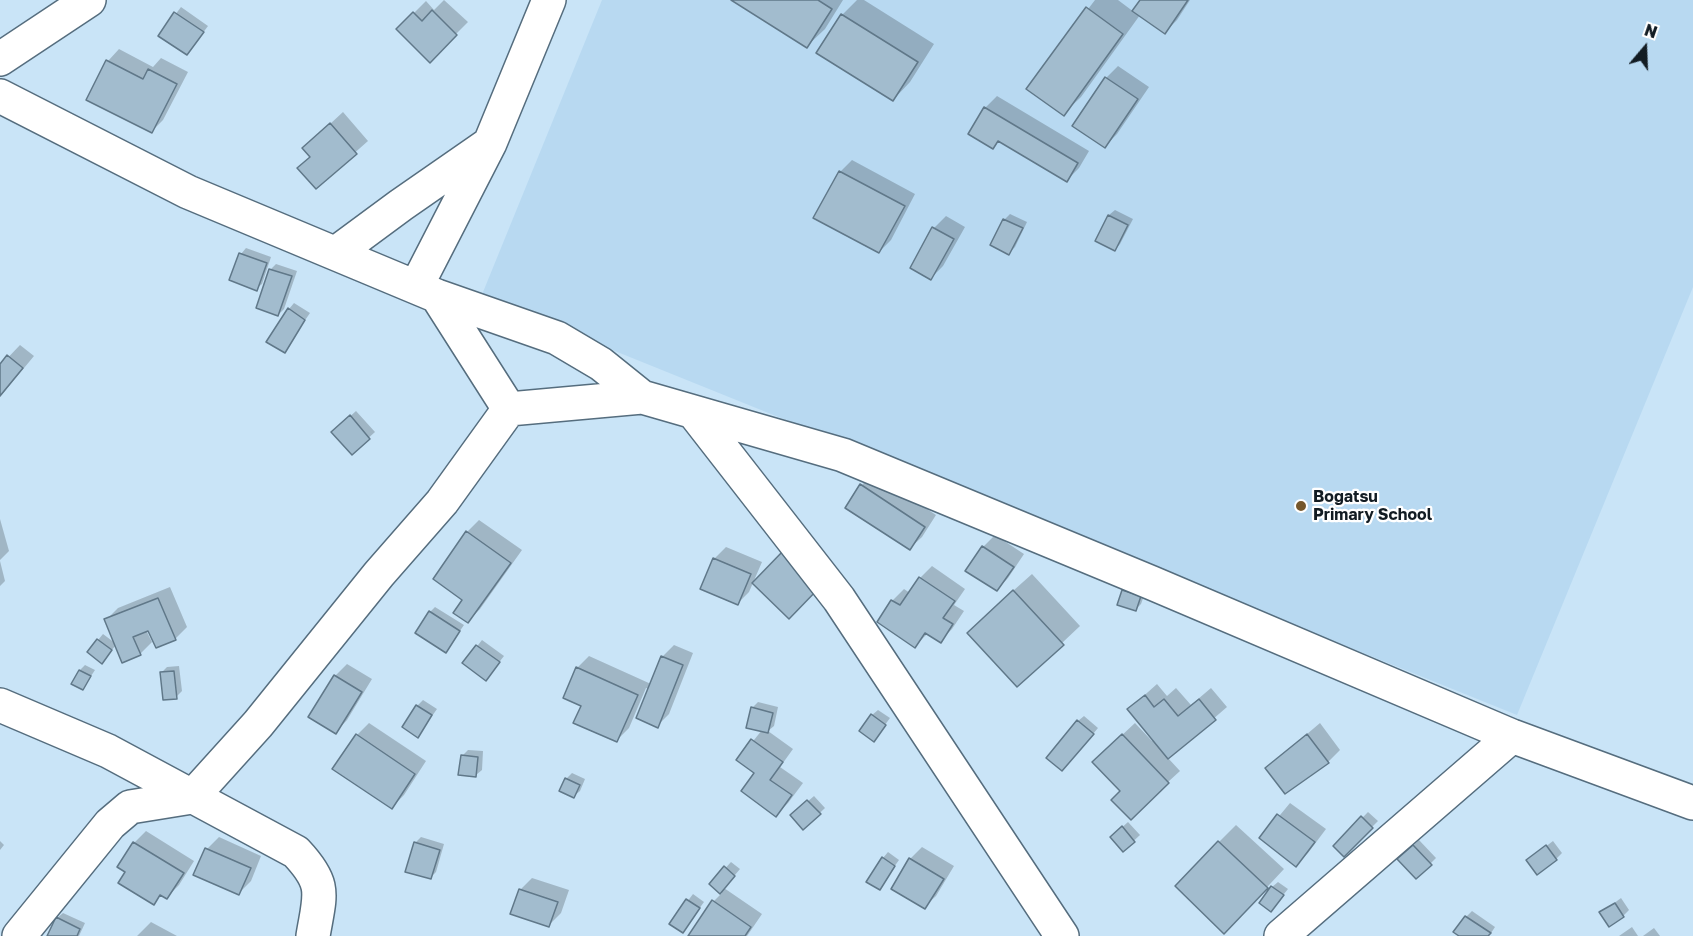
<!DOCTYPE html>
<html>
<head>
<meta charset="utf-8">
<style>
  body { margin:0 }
  #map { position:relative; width:1693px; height:936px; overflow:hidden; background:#c9e4f7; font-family:"Golos Text",sans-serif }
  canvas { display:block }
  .north { position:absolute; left:1615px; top:18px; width:60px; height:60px; -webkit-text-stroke:4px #fff; paint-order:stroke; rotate:19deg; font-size:16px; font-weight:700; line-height:24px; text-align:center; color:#121c23 }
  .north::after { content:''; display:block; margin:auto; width:21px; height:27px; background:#121c23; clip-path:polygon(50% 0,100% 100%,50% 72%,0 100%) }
</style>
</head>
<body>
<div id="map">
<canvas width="1693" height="936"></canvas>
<div class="north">N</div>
</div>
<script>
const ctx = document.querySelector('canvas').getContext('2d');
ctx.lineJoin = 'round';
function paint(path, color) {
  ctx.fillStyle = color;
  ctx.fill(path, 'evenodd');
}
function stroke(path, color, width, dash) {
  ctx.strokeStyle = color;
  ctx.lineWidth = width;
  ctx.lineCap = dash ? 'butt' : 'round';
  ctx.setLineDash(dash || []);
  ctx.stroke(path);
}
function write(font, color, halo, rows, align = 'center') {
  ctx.font = font + ' "Golos Text",sans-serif';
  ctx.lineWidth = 4.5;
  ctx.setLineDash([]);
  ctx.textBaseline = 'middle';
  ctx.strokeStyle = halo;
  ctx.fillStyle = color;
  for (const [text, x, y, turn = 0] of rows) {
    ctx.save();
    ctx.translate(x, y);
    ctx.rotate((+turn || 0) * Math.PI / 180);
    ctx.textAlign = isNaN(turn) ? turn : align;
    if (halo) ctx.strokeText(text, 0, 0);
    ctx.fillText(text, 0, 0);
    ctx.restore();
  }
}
paint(new Path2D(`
  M602 0H1693V287L1517 715 481 297Z`), '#b8d9f1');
paint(new Path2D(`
  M444 0 468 22 429 61 398 29 426 1 434 10Z
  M733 0H843L825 29 807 46Z
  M857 0H864L934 44 910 82 893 100 818 53 842 15Z
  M1095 0H1118L1134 12 1141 0H1190L1177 20 1165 32 1140 15 1081 97 1063 114 1028 88Z
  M181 7 208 26 187 54 160 35Z
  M119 49 153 67 161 58 188 72 163 120 151 132 108 61Z
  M1118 66 1149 87 1117 134 1105 146 1106 78Z
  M997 96 1089 151 1079 168 1067 180 1000 140 993 147 985 108Z
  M343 112 368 141 316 187 299 168 311 156 304 148Z
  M852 160 915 194 891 240 879 252 840 172Z
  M1115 210 1133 219 1120 244 1115 250 1097 241 1109 215Z
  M1010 214 1027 222 1015 247 1009 253 1004 220Z
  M946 216 965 227 943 266 931 278 912 268 934 228Z
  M246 248 271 257 262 284 256 289 241 254Z
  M276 264 297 271 284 309 278 315 270 270Z
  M294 303 310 313 284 351 289 309Z
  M20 345 34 356 0 397V366Z
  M356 411 375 432 352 453 333 432Z
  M873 473 936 515 922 537 910 548 862 485Z
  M0 519 9 551 0 560Z
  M479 520 522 550 480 609 468 621 464 599 467 532Z
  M995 535 1024 554 1008 578 997 590 983 547Z
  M726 547 762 562 749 592 737 604 702 588 714 559Z
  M0 561 5 581 0 586Z
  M932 566 965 589 954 605 964 611 952 629 940 641 927 634 915 646 879 621 892 601 904 589 910 593 920 578Z
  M1032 574 1080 626 1062 643 986 615Z
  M1129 585 1146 590 1141 604 1136 609 1119 604 1124 590Z
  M170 587 187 627 175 639 149 629 146 630 152 642 140 654 116 645 102 662 98 640 103 634 115 643 106 620 118 608Z
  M435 607 464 625 446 651 430 612Z
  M482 640 504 656 486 679 464 663Z
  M674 645 693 653 669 714 657 726 649 689 646 688 629 728 617 740 583 705 577 668 589 656 651 684 662 657Z
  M347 664 372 679 347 720 336 732 335 676Z
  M85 665 95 670 83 688 80 670Z
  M179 666 182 691 176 697 162 672 167 667Z
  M1157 684 1167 696 1176 688 1191 705 1211 688 1227 707 1168 758 1180 771 1168 782 1122 791 1106 750 1135 723 1152 741 1154 740 1129 709Z
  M423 700 437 709 418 736 417 706Z
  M758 702 778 707 774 726 768 731 793 749 780 767 803 783 788 803 776 815 756 773 738 760 762 730 752 708Z
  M878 710 890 718 874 740 872 715Z
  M1084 716 1098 728 1068 764 1078 721Z
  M369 723 426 761 404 795 392 807 357 735Z
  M1320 723 1340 750 1328 762 1267 768Z
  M468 750 483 751 482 770 476 775 462 756Z
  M572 773 585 779 580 791 574 796 566 779Z
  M814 796 825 808 804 828 798 810Z
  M1290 803 1326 829 1308 853 1296 865 1261 838Z
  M1368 812 1378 821 1344 855 1335 846Z
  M1128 822 1140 835 1124 850 1118 831Z
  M1236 825 1284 869 1242 914 1219 842Z
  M146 831 194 861 179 885 167 897 162 894 153 903 128 872 134 843Z
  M219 837 261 856 251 881 239 893 207 849Z
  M421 837 444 844 436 872 430 878 415 843Z
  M1419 840 1436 858 1417 877 1399 859Z
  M0 841 4 845 0 850Z
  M1553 841 1562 853 1556 859 1528 860Z
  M922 847 954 866 936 896 924 907 910 859Z
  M888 852 899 860 879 888 883 858Z
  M731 862 740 869 724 888 762 914 747 936H690L714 901 722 893 711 884Z
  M532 878 569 890 561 913 549 925 520 890Z
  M1278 882 1288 889 1271 910 1272 887Z
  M693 894 704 902 683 931 671 923Z
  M1621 898 1629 910 1623 916 1601 913Z
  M1472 911 1495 927 1489 936H1461L1466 917Z
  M63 913 85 923 79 936H49L57 918Z
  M151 922 177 936H137Z
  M1632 927 1638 936H1619Z
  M1654 928 1660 936H1643Z`), '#0003');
const building = new Path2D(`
  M731 0H818L832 9 807 48Z
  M1140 0H1188L1165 34 1132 11Z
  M1086 7 1123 34 1064 116 1026 89Z
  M432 10 457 35 430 63 396 29 413 12 422 21Z
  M174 12 204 32 187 55 158 36Z
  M841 14 918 62 893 101 816 53Z
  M106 60 143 79 148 69 177 84 152 133 86 100Z
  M1105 77 1138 99 1105 148 1072 126Z
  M984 107 1078 163 1067 182 998 141 993 149 968 134Z
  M330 123 357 154 316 189 297 168 310 157 302 148Z
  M839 171 905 206 879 253 813 218Z
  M1108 215 1128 225 1115 251 1095 241Z
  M1003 219 1023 228 1009 255 990 245Z
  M932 227 954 239 931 280 910 268Z
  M239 253 267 263 257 291 229 280Z
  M269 269 292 276 278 316 256 308Z
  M288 308 305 320 285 353 266 342Z
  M7 355 23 368 0 396V364Z
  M350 415 370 439 352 455 331 432Z
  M860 484 925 527 910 550 845 508Z
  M466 531 511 563 468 623 453 613 462 600 433 579Z
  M982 546 1014 567 997 591 965 571Z
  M783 551 820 587 789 619 752 583Z
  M713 558 751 574 738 605 700 589Z
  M919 577 955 601 943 618 953 624 941 643 925 633 915 648 877 622 891 600 900 605Z
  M1013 590 1064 645 1017 687 967 633Z
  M1122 590 1141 596 1136 611 1117 605Z
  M158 598 176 640 156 648 148 631 133 637 141 655 122 663 104 619Z
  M429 611 460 631 446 653 415 633Z
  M97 639 112 650 102 664 87 652Z
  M476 645 500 662 486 681 462 663Z
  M661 656 683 665 658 728 636 718Z
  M576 667 638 695 617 742 573 723 581 706 563 698Z
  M79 670 91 676 83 690 71 684Z
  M174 671 177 699 163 700 160 672Z
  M334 675 362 692 336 734 308 717Z
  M1145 695 1154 707 1164 699 1178 716 1199 699 1216 720 1168 759 1127 709Z
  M416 705 432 715 418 738 402 727Z
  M751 707 773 713 768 733 746 728Z
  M871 714 886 725 874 742 859 731Z
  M1077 720 1094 734 1062 771 1046 758Z
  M356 734 415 774 392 809 332 769Z
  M1122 734 1169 783 1131 820 1111 800 1120 791 1092 762Z
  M1307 734 1329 763 1285 794 1265 768Z
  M751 739 783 762 770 780 792 795 776 817 741 791 754 773 736 760Z
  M461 755 478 757 476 777 458 775Z
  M565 778 580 785 574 798 559 791Z
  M807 800 821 814 803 830 790 815Z
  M1277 814 1315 842 1296 867 1259 838Z
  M1361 816 1373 828 1344 857 1333 846Z
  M1122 826 1135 842 1123 852 1110 837Z
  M1218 841 1268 888 1224 934 1175 886Z
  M133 842 184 873 167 899 160 895 154 905 118 883 125 872 117 867Z
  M414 842 440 850 431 879 405 872Z
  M1413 845 1432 865 1416 879 1397 859Z
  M1546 845 1557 860 1537 875 1526 860Z
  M205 848 251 868 239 895 193 875Z
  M882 857 895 866 880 890 866 882Z
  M909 858 944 879 925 909 891 889Z
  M724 866 735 876 720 894 709 884Z
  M1271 886 1284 895 1271 912 1259 903Z
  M519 889 558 902 549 927 510 914Z
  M686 899 700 908 683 933 669 924Z
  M712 900 751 927 745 936H688Z
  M1615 903 1624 917 1609 927 1599 912Z
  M1465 916 1491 933 1488 936H1459L1453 932Z
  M56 917 80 929 77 936H47Z`);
paint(building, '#a2bcce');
stroke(building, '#607889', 1.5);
const minor = new Path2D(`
  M0 96 188 192 437 296 557 338 601 364 642 397
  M336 253 401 205 486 146
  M416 287 490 143 549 0
  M437 296 509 409
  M695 414 839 599 1062 936
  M0 705 108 751 296 852C327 885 320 894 313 936
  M19 936 110 824 130 807 192 797 258 724 379 574 442 502 509 409 642 397 843 455 1152 583 1512 736 1693 803
  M1281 936 1512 736`);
const tertiary = new Path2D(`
  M0 59 89 0`);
stroke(minor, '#556d7e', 36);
stroke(tertiary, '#556d7e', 36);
stroke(minor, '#fff', 33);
stroke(tertiary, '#fff', 33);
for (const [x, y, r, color] of [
  [1301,506,6,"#75572b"]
]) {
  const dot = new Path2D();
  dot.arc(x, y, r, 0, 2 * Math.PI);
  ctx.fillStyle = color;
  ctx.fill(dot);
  stroke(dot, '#fff', 2);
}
write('bold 16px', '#121c23', '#fff', [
  ["Bogatsu",1313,497],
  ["Primary School",1313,515]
], 'left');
</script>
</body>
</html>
